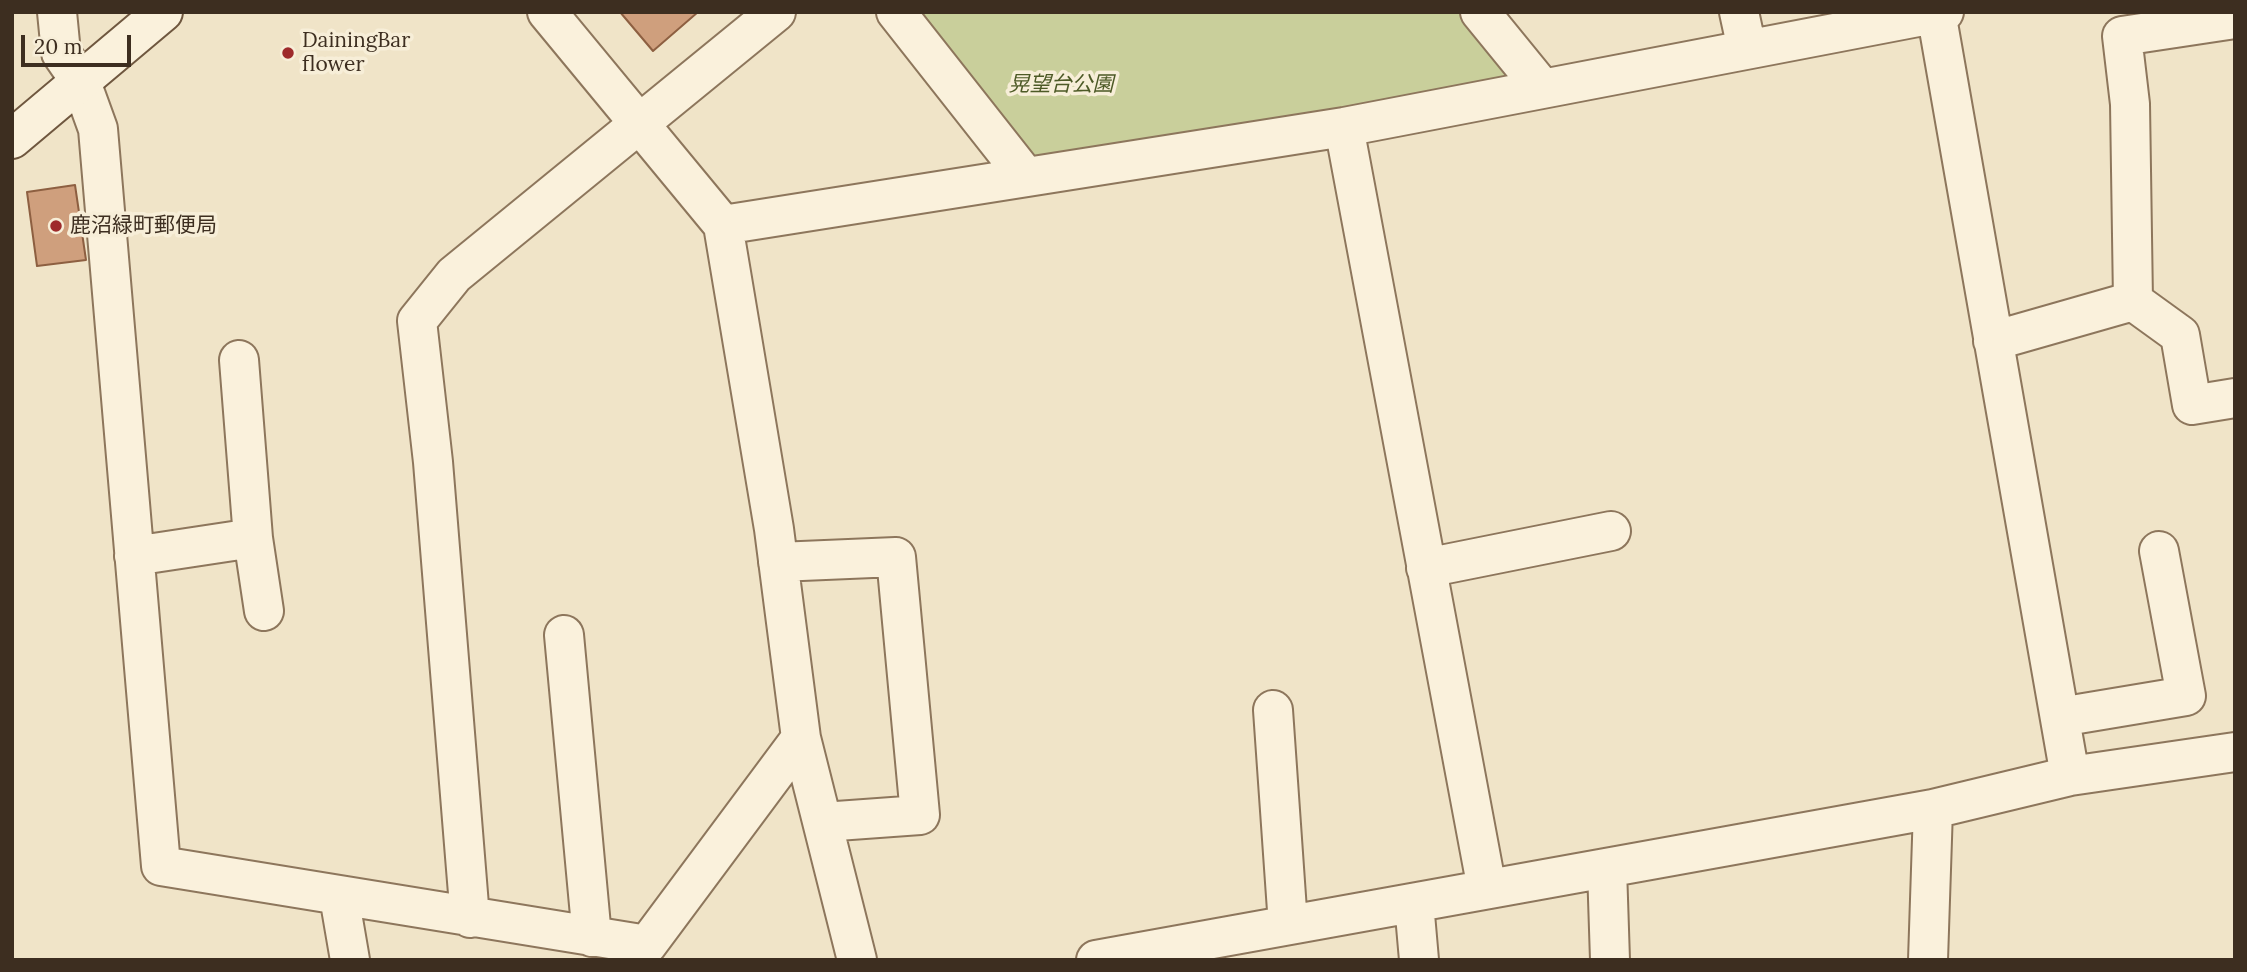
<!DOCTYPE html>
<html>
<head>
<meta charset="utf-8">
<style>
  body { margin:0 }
  #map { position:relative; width:2247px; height:972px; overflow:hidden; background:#f0e4c8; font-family:Lora,serif }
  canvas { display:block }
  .frame { position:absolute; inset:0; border:14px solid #3d2e20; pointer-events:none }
  .scale { position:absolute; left:21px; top:35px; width:110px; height:32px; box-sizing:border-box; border:4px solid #3d2e20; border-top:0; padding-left:9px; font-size:21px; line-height:24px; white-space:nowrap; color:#3d2e20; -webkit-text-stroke:5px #f7eed8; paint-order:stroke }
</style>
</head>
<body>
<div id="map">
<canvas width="2247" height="972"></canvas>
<div class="frame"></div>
<div class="scale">20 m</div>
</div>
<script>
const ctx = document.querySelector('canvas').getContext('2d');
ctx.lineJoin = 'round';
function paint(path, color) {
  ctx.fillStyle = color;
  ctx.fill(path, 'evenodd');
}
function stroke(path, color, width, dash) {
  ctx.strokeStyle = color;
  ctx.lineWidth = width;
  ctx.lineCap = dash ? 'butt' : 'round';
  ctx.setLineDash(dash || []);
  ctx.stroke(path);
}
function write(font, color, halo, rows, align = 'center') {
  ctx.font = font + ' Lora,"Noto Sans JP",serif';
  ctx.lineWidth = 7;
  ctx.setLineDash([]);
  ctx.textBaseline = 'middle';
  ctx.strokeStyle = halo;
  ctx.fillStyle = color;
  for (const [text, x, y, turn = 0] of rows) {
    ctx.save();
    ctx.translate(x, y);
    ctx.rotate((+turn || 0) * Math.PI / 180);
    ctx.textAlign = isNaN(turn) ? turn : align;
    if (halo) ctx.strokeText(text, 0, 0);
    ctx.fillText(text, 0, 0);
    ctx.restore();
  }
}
paint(new Path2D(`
  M909 12H1467L1511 65V83L1049 161 1020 151Z`), '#c9cf9b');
const building = new Path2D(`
  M620 12H698L653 51Z
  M75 185 86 260 37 266 27 192Z`);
paint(building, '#cf9f7d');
stroke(building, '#8d5f41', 2);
const street = new Path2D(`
  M57 12 61 53 81 82 98 129 161 866 647 945 801 738
  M547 12 723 225 774 529 801 738 857 960
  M896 12 1026 177
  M1480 12 1542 88
  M1739 12 1747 49
  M1936 12 2070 776
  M1344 127 1487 889
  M723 225 1344 127 1944 12
  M2133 301 2130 104 2122 36 2235 19
  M2133 301 2180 335 2192 405 2235 398
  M1993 341 2133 301
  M239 360 253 538 264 611
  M134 556 253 538
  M778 562 896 557 920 815 823 822
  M1426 568 1611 531
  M564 635 592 937
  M1273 710 1288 925
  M2060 717 2186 696 2159 551
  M1607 868 1610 960
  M339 896 350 960
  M1414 903 1419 960
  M470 918 433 462 417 321 454 275 776 12
  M1096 960 1933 809 2070 776 2235 752
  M1928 960 1933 809`);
const secondary = new Path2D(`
  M12 139 163 12`);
stroke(street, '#8d765c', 42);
stroke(secondary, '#6f573f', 42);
stroke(street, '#faf1dc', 38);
stroke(secondary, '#faf1dc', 38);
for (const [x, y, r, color] of [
  [288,53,7,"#9e2a2b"],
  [56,226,7,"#9e2a2b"]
]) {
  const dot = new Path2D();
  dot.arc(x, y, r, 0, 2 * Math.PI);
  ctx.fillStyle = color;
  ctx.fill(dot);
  stroke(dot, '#f7eed8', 2.5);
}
write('21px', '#3d2e20', '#f7eed8', [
  ["DainingBar",302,41],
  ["flower",302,65],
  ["鹿沼緑町郵便局",70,226]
], 'left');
write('italic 21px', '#4d5a26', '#f7eed8', [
  ["晃望台公園",1061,85]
]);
</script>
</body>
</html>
